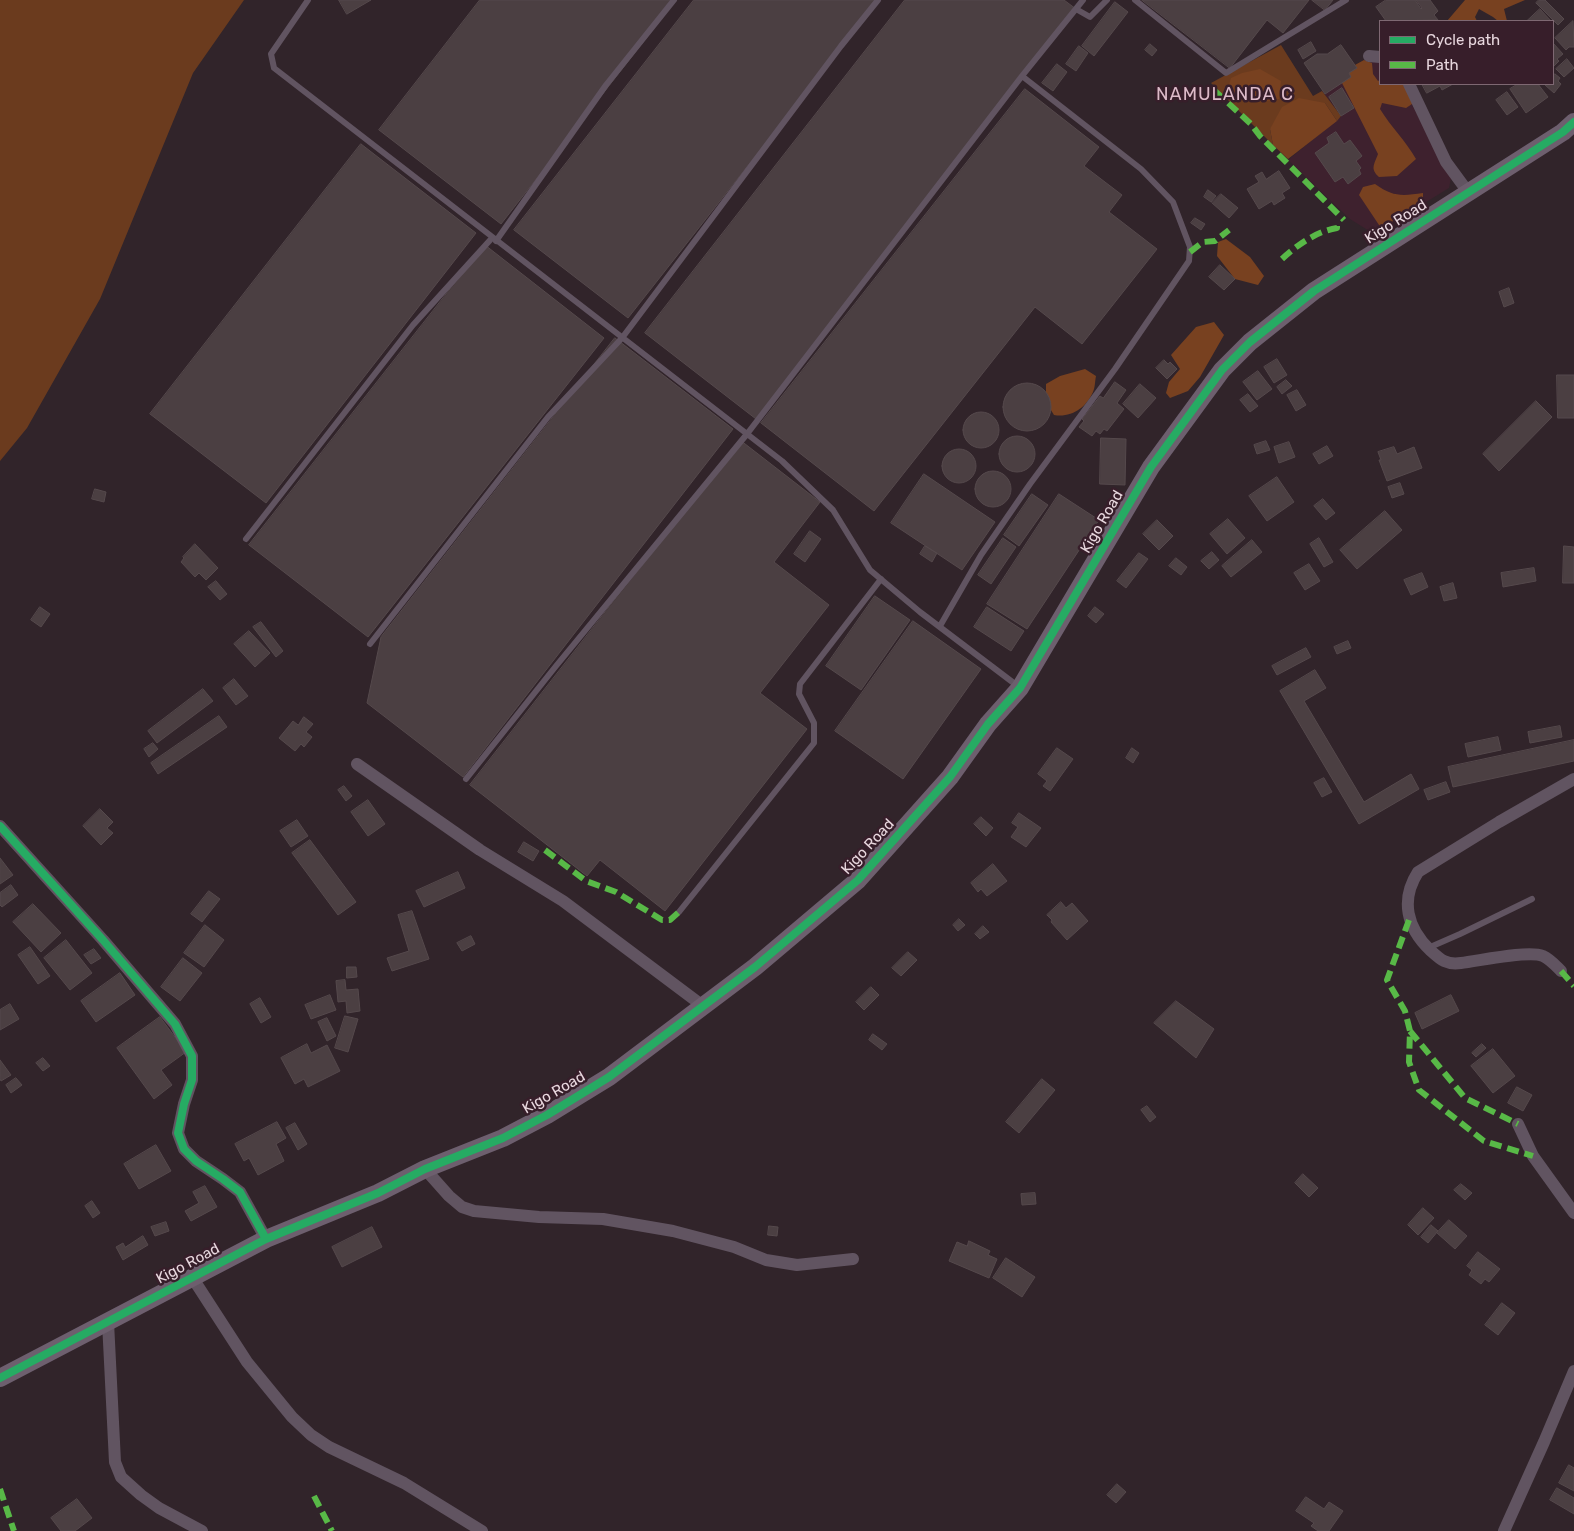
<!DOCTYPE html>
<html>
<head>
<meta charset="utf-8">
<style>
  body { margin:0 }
  #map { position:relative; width:1574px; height:1531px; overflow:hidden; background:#31242a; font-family:Rubik,sans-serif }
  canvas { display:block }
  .legend { position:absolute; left:1379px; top:20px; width:175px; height:65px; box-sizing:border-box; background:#371e2a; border:1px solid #7e6872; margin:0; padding:6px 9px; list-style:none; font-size:15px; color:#e8d7de }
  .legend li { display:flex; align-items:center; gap:10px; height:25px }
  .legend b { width:25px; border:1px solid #7e6872 }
</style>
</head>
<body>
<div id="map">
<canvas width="1574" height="1531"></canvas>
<ul class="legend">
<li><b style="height:6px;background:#26ab63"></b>Cycle path</li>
<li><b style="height:6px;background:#58b947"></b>Path</li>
</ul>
</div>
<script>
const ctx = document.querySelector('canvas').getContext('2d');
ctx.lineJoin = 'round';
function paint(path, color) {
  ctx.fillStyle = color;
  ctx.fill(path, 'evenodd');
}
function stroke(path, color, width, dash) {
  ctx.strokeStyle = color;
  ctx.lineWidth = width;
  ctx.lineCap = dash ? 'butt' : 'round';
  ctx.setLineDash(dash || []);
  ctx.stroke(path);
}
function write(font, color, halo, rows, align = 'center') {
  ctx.font = font + ' Rubik,sans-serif';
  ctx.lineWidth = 5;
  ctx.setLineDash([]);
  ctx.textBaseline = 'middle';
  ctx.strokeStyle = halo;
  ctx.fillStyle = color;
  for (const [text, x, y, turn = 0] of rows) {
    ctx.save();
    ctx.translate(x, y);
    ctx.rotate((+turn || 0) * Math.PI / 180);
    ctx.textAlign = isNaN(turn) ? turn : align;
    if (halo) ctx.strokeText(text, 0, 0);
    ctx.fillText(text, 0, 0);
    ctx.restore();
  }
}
paint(new Path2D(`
  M1367 59 1380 62V84H1401L1451 178 1449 188 1374 234 1350 219 1288 160 1341 116 1322 91Z`), '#3e212e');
paint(new Path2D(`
  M0 0H244L193 73 100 299 27 428 0 461Z
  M1281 45 1313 96 1322 91 1341 116 1337 121 1325 103 1270 129 1273 145 1211 83Z`), '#6b3b1e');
paint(new Path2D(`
  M1465 0H1525L1504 9 1507 21H1498L1493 17 1479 9 1475 17 1477 21H1447Z
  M1364 60 1372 63 1373 74 1378 81 1380 80V84H1405L1415 102 1406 108 1382 103 1380 109C1391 127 1406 141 1416 159L1397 176 1379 177C1370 169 1374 165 1378 154L1341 81 1344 71Z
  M1260 69 1281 81 1279 99 1262 102 1245 93 1234 96 1228 88 1231 78 1242 73Z
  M1299 98 1325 103 1337 121 1288 159 1273 145 1270 129 1282 107Z
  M1375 184C1393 197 1402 196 1423 193V204L1381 228 1359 195 1363 187Z
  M1226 239 1250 257 1264 276 1258 285 1235 279 1217 256 1218 242Z
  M1214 322 1224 335 1200 377 1188 391 1170 398 1166 393 1169 382 1180 369 1171 355 1196 327Z
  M1085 369 1096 376C1095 381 1095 388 1093 392 1086 408 1071 418 1054 415L1046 402V384L1060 376Z`), '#784120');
const building = new Path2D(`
  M339 0H371L347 14Z
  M480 0H676L501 224 379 130Z
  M694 0H878L628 318 514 230Z
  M905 0H1064L1076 9 756 419 645 333Z
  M1142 0H1309L1283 33 1267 20 1230 68Z
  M1312 0H1333L1325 10Z
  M1386 0H1415L1421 9 1422 8 1416 0H1430L1438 11 1434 15 1438 20 1386 21 1376 7Z
  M1539 0H1545L1564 19 1558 25 1536 3Z
  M1115 2 1128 12 1094 56 1082 46Z
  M1540 9 1551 21H1527Z
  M1573 21 1574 47H1569L1566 50 1555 38Z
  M1311 42 1316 51 1303 59 1298 50Z
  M1553 43 1563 54 1557 59 1559 61 1553 67Z
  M1150 44 1157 50 1152 56 1145 50Z
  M1341 45 1357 68 1349 73 1351 77 1325 94 1304 63 1317 54H1327Z
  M1079 46 1088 53 1076 71 1066 64Z
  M1567 59 1574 68 1564 77 1556 69Z
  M1057 64 1067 72 1053 91 1042 83Z
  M1555 74 1560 78 1558 81 1561 84 1554 93 1545 85 1553 84V77Z
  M1422 84H1453L1442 90 1440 86 1427 93Z
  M1518 84H1538L1548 97 1526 113 1510 89Z
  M1342 88 1354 108 1341 116 1329 97Z
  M1025 89 1099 147 1084 166 1122 195 1109 212 1157 249 1082 344 1035 307 874 511 761 423Z
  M1507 92 1518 107 1507 115 1496 100Z
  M1336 132 1344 144 1350 140 1362 156 1356 161 1361 168 1359 170 1361 174 1348 184 1343 177 1335 182 1315 153 1329 143 1327 138Z
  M361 144 476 233 266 503 150 414Z
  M1279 171 1290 188 1282 193 1285 198 1274 205 1272 201 1259 209 1247 189 1259 182 1255 176 1262 172 1266 179Z
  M1208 190 1216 196 1211 202 1204 197Z
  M1221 194 1238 208 1229 218 1212 203Z
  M1195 218 1205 224 1201 230 1191 223Z
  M485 245 604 338 368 637 249 545Z
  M1220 265 1235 279 1224 290 1209 277Z
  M1509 288 1514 303 1504 307 1499 292Z
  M615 338 733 429 463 777 367 703 381 637Z
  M1277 359 1287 375 1274 383 1264 367Z
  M1164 360 1168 364 1170 362 1177 369 1167 379 1156 368Z
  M1258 371 1272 389 1257 400 1243 382Z
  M1557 375H1574V418H1558Z
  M1286 380 1292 386 1282 394 1277 387Z
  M1115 382 1126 390 1117 403 1124 409 1107 431 1104 429 1100 434 1096 431 1092 436 1079 427 1084 421 1082 419 1100 396 1103 398Z
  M1003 407a24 24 0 1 1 48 0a24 24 0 1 1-48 0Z
  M1140 384 1156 398 1138 418 1123 404Z
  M1297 390 1306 405 1296 411 1287 395Z
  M1248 394 1258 406 1250 412 1240 400Z
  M1536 401 1552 417 1499 471 1483 454Z
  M963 430a18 18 0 1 1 36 0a18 18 0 1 1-36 0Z
  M999 454a18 18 0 1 1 36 0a18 18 0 1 1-36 0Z
  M1101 438 1126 439 1125 485 1100 484Z
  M740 440 820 502 774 562 829 605 760 693 807 729 665 911 600 860 587 876 470 785Z
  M1266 441 1270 450 1257 454 1254 445Z
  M1289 442 1295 457 1279 463 1274 447Z
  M1327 446 1333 456 1319 464 1313 454Z
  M1394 447 1397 454 1414 447 1422 468 1387 481 1379 460H1381L1378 452Z
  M942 466a17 17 0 1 1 34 0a17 17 0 1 1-34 0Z
  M975 489a18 18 0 1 1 36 0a18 18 0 1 1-36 0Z
  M924 474 995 522 962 570 891 523Z
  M1277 477 1294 502 1267 521 1249 496Z
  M1400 483 1404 494 1392 498 1388 487Z
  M95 489 106 492 104 502 92 499Z
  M1032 494 1048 505 1019 546 1004 535Z
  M1059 494 1099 520 1027 629 987 604Z
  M1323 499 1335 513 1326 520 1314 506Z
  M1385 511 1402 530 1357 569 1340 550Z
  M1228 519 1245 538 1227 554 1210 534Z
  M1157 520 1173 536 1159 550 1143 534Z
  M810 531 821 539 805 562 794 554Z
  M1003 538 1016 547 991 584 978 575Z
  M1319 538 1333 562 1324 567 1310 544Z
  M1252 540 1262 552 1231 577 1222 566Z
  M195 544 218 568 206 580 199 573 195 577 181 562 184 558 183 557Z
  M925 546 937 553 932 562 920 554Z
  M1564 546 1574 547V583H1563Z
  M1212 552 1219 560 1209 569 1201 561Z
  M1139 553 1148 559 1126 588 1117 581Z
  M1176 558 1187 567 1181 575 1169 566Z
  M1309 564 1320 581 1305 590 1294 573Z
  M1534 568 1536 581 1503 587 1501 573Z
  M1422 573 1428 587 1411 595 1404 580Z
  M216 581 227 594 220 600 208 587Z
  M1453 583 1457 598 1444 601 1440 587Z
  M875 596 910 620 861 690 826 666Z
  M40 607 50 614 41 627 31 620Z
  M987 607 1024 631 1011 651 974 627Z
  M1095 607 1104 614 1096 623 1088 616Z
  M913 621 981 669 903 779 835 731Z
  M261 622 283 651 276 657 253 627Z
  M249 631 270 653 255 667 234 644Z
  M1348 641 1351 648 1337 654 1334 647Z
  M1306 648 1311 657 1277 675 1272 666Z
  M1315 670 1326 688 1304 701 1364 802 1411 774 1419 789 1359 824 1280 691Z
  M234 679 248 696 236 705 223 688Z
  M203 689 213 701 157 743 148 731Z
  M219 716 227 727 158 774 151 763Z
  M304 717 313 724 306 732 312 737 304 747 301 744 295 751 279 738 293 721 298 725Z
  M1560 726 1562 737 1530 743 1528 732Z
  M1498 737 1501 750 1468 757 1465 744Z
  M1574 740V761L1453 787 1448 767Z
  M153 743 158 749 149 757 144 749Z
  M1057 748 1073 759 1050 791 1043 786 1047 781 1038 774Z
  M1132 748 1139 753 1133 763 1126 758Z
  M1324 778 1332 792 1322 797 1314 783Z
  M1446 782 1450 792 1428 800 1424 790Z
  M344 786 352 796 346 801 338 790Z
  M368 800 385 824 368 836 351 812Z
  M100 809 113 822 107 828 113 833 101 845 83 826Z
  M1019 813 1041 828 1026 847 1011 837 1018 827 1012 823Z
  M981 817 993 828 986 836 974 824Z
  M297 820 308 836 291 847 280 831Z
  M310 840 356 902 338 915 292 853Z
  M524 842 539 851 533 861 518 852Z
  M0 858 13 875 0 884Z
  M993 864 1007 881 987 896 981 889 978 892 971 883Z
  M458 872 465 888 424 907 416 891Z
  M11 885 18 895 2 907 0 905V893Z
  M209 891 220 899 202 922 191 914Z
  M1061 902 1066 908 1072 903 1088 921 1067 940 1051 922 1052 920 1047 915Z
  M33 904 61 933 41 952 13 922Z
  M412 911 429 959 392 971 387 958 409 951 398 915Z
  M959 919 965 925 958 931 953 925Z
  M205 925 224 940 204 967 184 953Z
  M983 926 989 932 980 939 975 934Z
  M471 936 475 944 462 951 457 943Z
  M66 940 92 973 70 990 44 958Z
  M30 947 50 976 38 984 18 955Z
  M94 949 101 958 91 964 84 955Z
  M908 952 917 960 901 976 892 968Z
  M183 958 202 973 180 1001 161 987Z
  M347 967H356L357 977 347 978Z
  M120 973 135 995 96 1022 81 1001Z
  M345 980 346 990 358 989 360 1011 347 1013 346 1001 338 1002 336 981Z
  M871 987 879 995 864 1010 856 1002Z
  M330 995 336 1010 311 1019 305 1005Z
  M1451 995 1459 1011 1422 1029 1415 1013Z
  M260 998 271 1017 261 1023 250 1004Z
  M1176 1001 1214 1029 1196 1058 1154 1023Z
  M10 1004 19 1019 0 1030V1010Z
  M345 1016 358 1019 348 1052 335 1048Z
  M160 1017 186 1052 161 1070 172 1085 154 1099 117 1048Z
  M327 1018 336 1036 327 1041 318 1022Z
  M873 1034 887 1044 882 1050 869 1040Z
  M307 1044 311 1053 327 1045 340 1071 308 1087 304 1079 295 1084 281 1058Z
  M1482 1044 1486 1048 1476 1057 1472 1053Z
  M1493 1049 1515 1076 1493 1093 1471 1066Z
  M43 1058 50 1066 43 1071 36 1063Z
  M0 1060 11 1075 1 1081 0 1079Z
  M16 1078 22 1085 11 1093 6 1085Z
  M1042 1079 1055 1090 1019 1133 1006 1122Z
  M1517 1087 1532 1095 1523 1111 1508 1103Z
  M1147 1106 1156 1117 1150 1122 1141 1110Z
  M277 1122 286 1138 276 1144 284 1161 258 1175 249 1158 244 1161 235 1144Z
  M295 1123 307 1144 298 1150 286 1128Z
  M156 1145 171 1171 139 1189 124 1164Z
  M1303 1174 1318 1188 1309 1197 1295 1183Z
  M1461 1184 1472 1193 1465 1200 1454 1190Z
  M205 1186 217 1207 191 1221 185 1211 199 1203 193 1192Z
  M1035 1193 1036 1204 1022 1205 1021 1194Z
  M92 1201 100 1213 93 1218 85 1206Z
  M1423 1208 1434 1218 1418 1235 1408 1225Z
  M1449 1220 1467 1236 1455 1249 1437 1233Z
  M166 1222 169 1231 155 1236 151 1227Z
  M1431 1225 1438 1231 1428 1243 1421 1237Z
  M769 1226 778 1227 777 1236 768 1235Z
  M372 1227 382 1247 342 1267 332 1247Z
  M143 1236 148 1245 123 1260 116 1247 123 1243 125 1247Z
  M969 1241 990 1251 988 1255 997 1259 989 1278 949 1261 957 1242 967 1246Z
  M1478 1252 1500 1269 1489 1282 1485 1279 1481 1284 1469 1275 1472 1270 1467 1266Z
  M1006 1258 1035 1277 1022 1297 993 1278Z
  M1502 1303 1515 1313 1498 1335 1485 1325Z
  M1569 1465 1574 1468V1491L1559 1483Z
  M1117 1484 1126 1492 1116 1503 1107 1495Z
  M1557 1488 1574 1498V1514L1550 1500Z
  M1306 1497 1324 1509 1329 1502 1343 1511 1329 1531H1318L1311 1526 1314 1523 1296 1511Z
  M77 1499 92 1518 75 1531H61L51 1518Z`);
paint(building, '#4b3f42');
stroke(building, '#55494c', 1);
stroke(new Path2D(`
  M308 0 271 54 274 68 782 461 833 510 870 570 920 612 1019 687
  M1135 0 1226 73 1346 0
  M1076 9 1090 17 1107 0
  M496 241 606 85 674 0
  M246 539 413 325 492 238
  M940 626 981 555 1030 484 1115 369 1189 261 1190 247 1173 202 1141 169 1022 76
  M370 644 548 417 622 338 841 46 878 0
  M466 779 556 666 747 434 1022 76 1083 0
  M679 912 814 743V723L799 694 800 684 881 579
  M1428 948 1460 934 1532 899`), '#615461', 6);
stroke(new Path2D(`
  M1369 56 1380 57
  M1409 84 1446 162 1468 192
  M357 764 480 850 563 901 703 1006
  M0 826 103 940 175 1024 192 1056V1080L184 1104 178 1133 184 1149 196 1161 223 1179 240 1192 266 1239
  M1561 971C1556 966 1550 959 1543 956 1528 950 1479 961 1461 963 1446 965 1441 960 1430 950 1407 928 1400 900 1418 872L1499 822 1574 779
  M1518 1124 1533 1156 1574 1213
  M425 1169 449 1196 462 1207 474 1211 539 1217 603 1219 673 1231 734 1247 766 1260 797 1265 853 1259
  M192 1277 247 1362 292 1417 311 1435 329 1447 404 1483 482 1531
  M108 1322 115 1462 121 1477 141 1495 159 1508 202 1531
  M1504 1531 1544 1442 1574 1371`), '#615461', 12);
stroke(new Path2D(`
  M0 1378 266 1239 378 1193 425 1169 503 1138 547 1115 609 1077 755 967 858 880 950 777 988 724 1020 688 1151 467 1222 370 1250 342 1314 291 1563 132 1574 122`), '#6d5f6e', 18);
stroke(new Path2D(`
  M1215 91 1251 124 1260 136 1344 220
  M1190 252 1203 242 1215 241 1229 230
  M1282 259C1297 245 1317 231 1337 228V221
  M545 850 586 881 616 892 662 920H670L679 912
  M1409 920 1387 980 1405 1011 1410 1031 1409 1062 1419 1090 1484 1141 1533 1156
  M1561 971 1574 986
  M1410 1031 1465 1098 1518 1124
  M0 1489 14 1531
  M314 1496 332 1531`), '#58b947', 6, [12, 6]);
stroke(new Path2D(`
  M0 826 103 940 175 1024 192 1056V1080L184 1104 178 1133 184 1149 196 1161 223 1179 240 1192 266 1239
  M0 1378 266 1239 378 1193 425 1169 503 1138 547 1115 609 1077 755 967 858 880 950 777 988 724 1020 688 1151 467 1222 370 1250 342 1314 291 1563 132 1574 122`), '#26ab63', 8);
write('15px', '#e8d7de', '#371e2a', [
  ["Kigo Road",1396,222,-32],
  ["Kigo Road",1102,522,-60],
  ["Kigo Road",868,847,-47],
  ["Kigo Road",554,1093,-30],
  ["Kigo Road",188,1264,-28]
]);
ctx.letterSpacing = '1px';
write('18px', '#dcbac8', '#371e2a', [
  ["NAMULANDA C",1225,95]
]);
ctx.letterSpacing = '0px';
</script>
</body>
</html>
